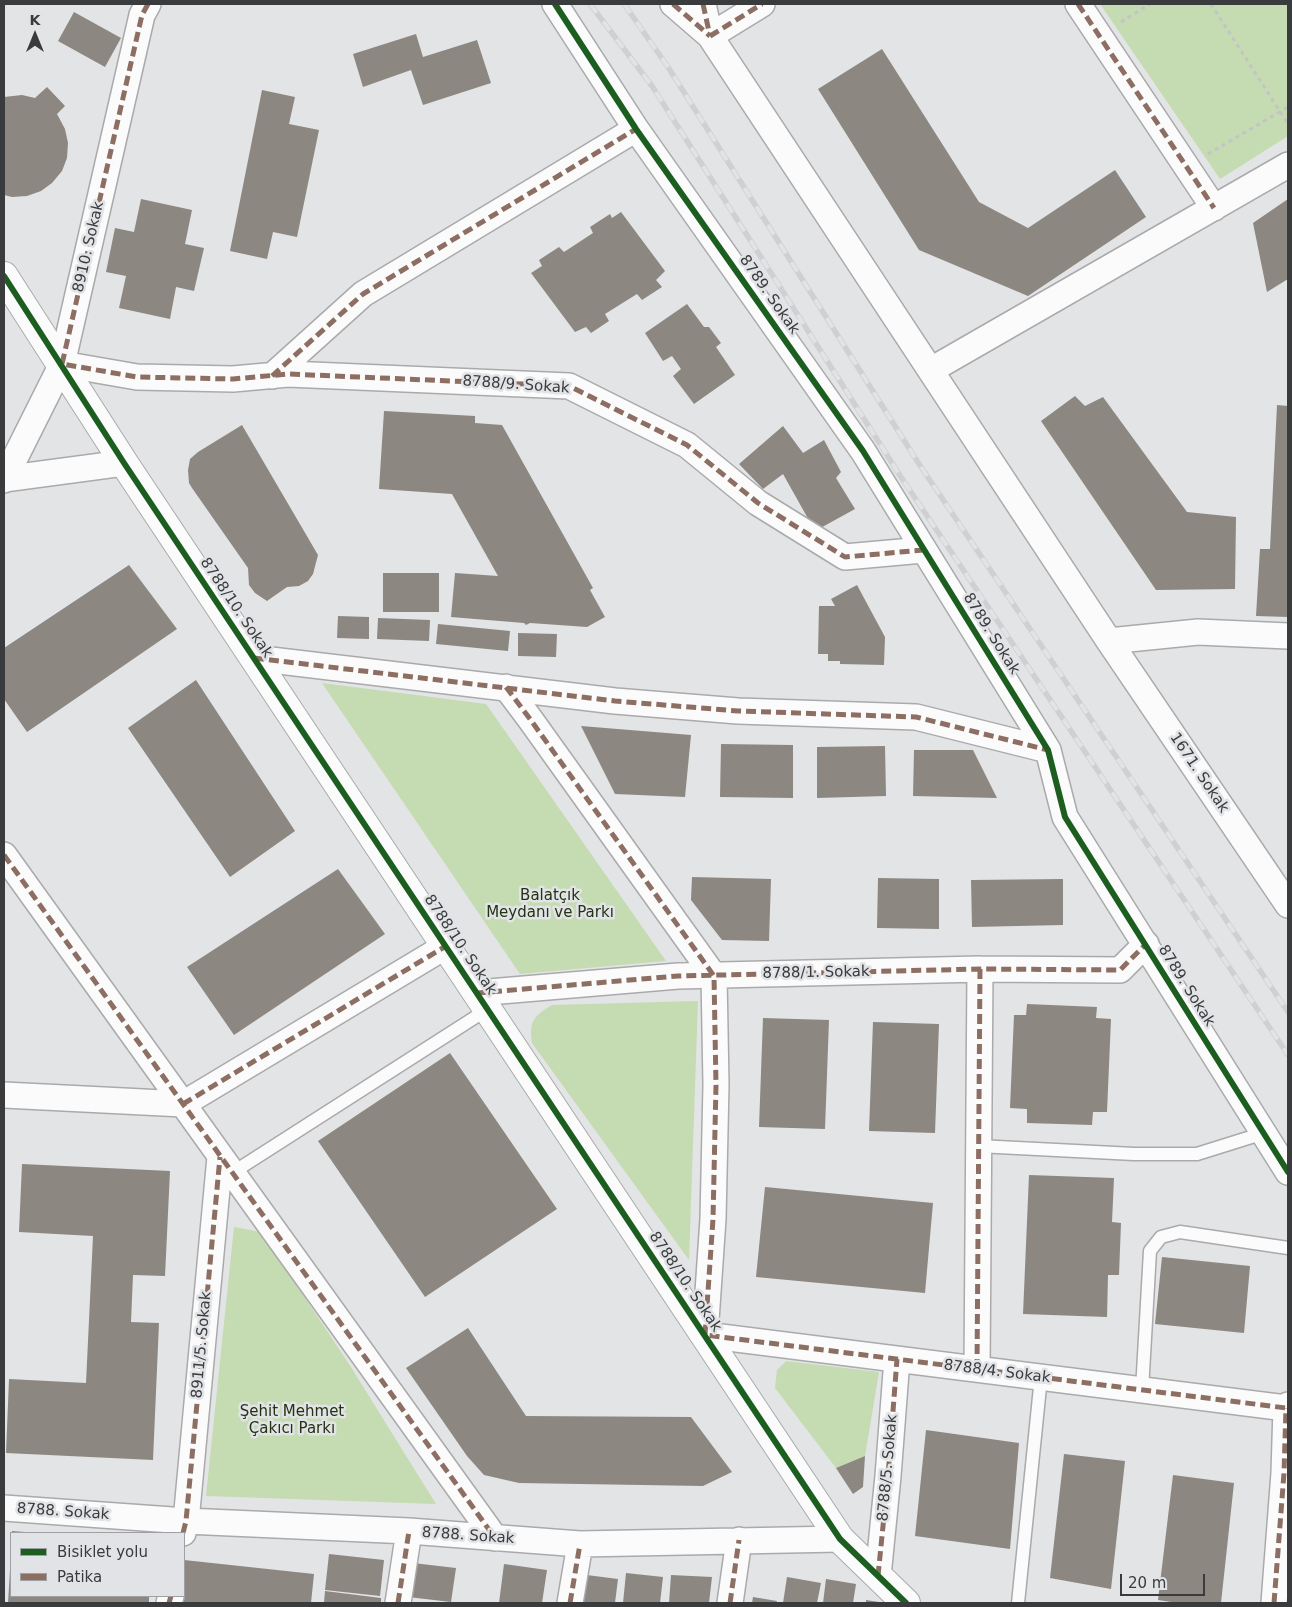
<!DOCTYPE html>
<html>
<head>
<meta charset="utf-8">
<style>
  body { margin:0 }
  #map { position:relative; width:1292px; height:1607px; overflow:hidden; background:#e3e4e6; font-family:"DejaVu Sans",sans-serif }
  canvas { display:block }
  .frame { position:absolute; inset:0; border:5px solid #3a3b3c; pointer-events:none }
  .legend { position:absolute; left:10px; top:1532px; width:175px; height:65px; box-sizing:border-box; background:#e2e3e7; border:1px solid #9fa0a3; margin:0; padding:6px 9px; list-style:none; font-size:15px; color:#3a3b3c }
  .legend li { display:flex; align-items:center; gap:10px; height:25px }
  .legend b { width:25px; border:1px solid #9fa0a3 }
  .north { position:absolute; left:10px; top:10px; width:50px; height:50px; -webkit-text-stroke:4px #e2e3e7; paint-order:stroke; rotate:0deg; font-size:14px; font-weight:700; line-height:20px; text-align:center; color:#3a3b3c }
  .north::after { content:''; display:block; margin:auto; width:18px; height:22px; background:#3a3b3c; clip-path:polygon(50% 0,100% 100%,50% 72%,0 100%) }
  .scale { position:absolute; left:1120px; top:1574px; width:85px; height:22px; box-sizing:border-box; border:2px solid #3a3b3c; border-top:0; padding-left:6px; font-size:15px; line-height:18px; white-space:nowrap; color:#3a3b3c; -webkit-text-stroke:4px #e2e3e7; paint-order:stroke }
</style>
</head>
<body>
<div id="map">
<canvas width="1292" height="1607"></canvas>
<div class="frame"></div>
<ul class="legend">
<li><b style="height:6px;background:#1b5e20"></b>Bisiklet yolu</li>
<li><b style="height:6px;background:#8d6e63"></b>Patika</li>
</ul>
<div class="north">K</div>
<div class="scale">20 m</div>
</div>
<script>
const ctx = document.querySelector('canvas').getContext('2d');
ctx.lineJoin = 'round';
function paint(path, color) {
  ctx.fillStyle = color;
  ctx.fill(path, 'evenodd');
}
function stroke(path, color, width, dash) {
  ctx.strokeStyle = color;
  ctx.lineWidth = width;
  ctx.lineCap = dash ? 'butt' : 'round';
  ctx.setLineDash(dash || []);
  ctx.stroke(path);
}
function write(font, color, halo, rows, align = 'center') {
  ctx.font = font + ' "DejaVu Sans",sans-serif';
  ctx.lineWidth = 5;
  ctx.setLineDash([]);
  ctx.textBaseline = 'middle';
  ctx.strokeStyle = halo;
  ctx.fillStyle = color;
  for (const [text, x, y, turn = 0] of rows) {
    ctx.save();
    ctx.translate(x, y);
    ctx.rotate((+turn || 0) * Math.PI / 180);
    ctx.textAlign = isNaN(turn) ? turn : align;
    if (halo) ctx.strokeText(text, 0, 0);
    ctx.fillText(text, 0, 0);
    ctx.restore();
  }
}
paint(new Path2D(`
  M1100 4H1288V136L1220 179Z
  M322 683 486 704 666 961 520 974Z
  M698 1001 689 1260 532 1043C529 1022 533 1016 552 1005Z
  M234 1227 261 1232 349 1364 436 1504 206 1496Z
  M786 1361 879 1372 865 1456 836 1468 775 1388 777 1370Z`), '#c5dbb1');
paint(new Path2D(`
  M74 12 121 38 105 67 58 41Z
  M416 34 423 57 477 40 491 83 423 105 411 70 363 87 353 54Z
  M882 49 979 202 1028 228 1115 170 1146 217 1028 296 919 250 818 89Z
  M47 87 65 106 57 114 65 129 68 143 67 158 62 171 52 183 41 191 27 196 12 197 4 195V97L22 95 35 98Z
  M262 90 295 97 289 124 319 130 297 237 273 232 267 259 230 251Z
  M141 199 192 210 185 244 204 248 194 291 176 287 170 319 119 308 126 276 106 272 115 228 134 232Z
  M1288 199V279L1267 292 1253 223Z
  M621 212 665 271 656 280 662 287 642 300 637 294 605 314 609 321 591 333 586 327 575 332 531 273 542 266 539 260 559 247 564 252 593 233 590 227 610 214 612 218Z
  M687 304 704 327H709L721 343 716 347 735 375 694 404 673 376 681 369 672 356 663 361 645 333Z
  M1075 396 1085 406 1103 397 1187 512 1236 517 1235 589 1156 590 1041 421Z
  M1277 405 1288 406V617L1256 616 1260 549H1270Z
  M384 411 475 416V423L502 425 593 588 590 590 605 617 587 627 530 623 526 625 524 623 451 617 455 573 498 576 452 494 379 489Z
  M242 425 318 555 313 574 308 581 299 586 287 587 267 601 255 593 249 585 248 568 192 488 189 483 188 470 190 459 198 452Z
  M783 426 803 453 824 440 841 472 836 478 855 509 815 531 783 474 763 489 739 464Z
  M129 565 177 629 27 732 4 699V648Z
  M383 573H439V612H383Z
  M857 585 885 637 884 665 840 664V661H828V654H818L819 606H835L831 599Z
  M338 616 369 617V639L337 638Z
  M378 618 430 620 429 641 377 639Z
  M438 624 510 631 508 651 436 644Z
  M518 633 557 634 556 657 518 656Z
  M196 680 295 831 230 877 128 728Z
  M581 726 691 735 685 797 615 794Z
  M721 744 793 745V798L720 797Z
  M885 746 886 796 817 798V747Z
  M914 750H973L997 798 913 796Z
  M338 869 385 934 234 1035 187 967Z
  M692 877 771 879 769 941 722 940 691 900Z
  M878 878 939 879V929L877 928Z
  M1063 879V925L972 927 971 880Z
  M1027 1004 1097 1007 1096 1018 1111 1019 1107 1112H1093L1092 1125 1027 1123V1109L1010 1108 1014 1015H1026Z
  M763 1018 829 1020 825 1129 759 1127Z
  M873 1022 939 1024 935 1133 869 1131Z
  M450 1053 557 1209 425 1297 318 1141Z
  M22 1164 170 1171 165 1276 133 1275 131 1322 159 1323 153 1460 6 1453 9 1379 86 1383 93 1236 19 1232Z
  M1029 1175 1114 1178 1112 1222 1121 1223 1119 1275H1108L1107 1317 1023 1314Z
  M765 1187 933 1203 925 1293 756 1277Z
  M1162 1257 1250 1266 1244 1333 1155 1324Z
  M468 1328 526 1416 691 1417 732 1472 703 1486 519 1483 484 1475 467 1456 406 1368Z
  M926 1430 1019 1443 1010 1549 915 1536Z
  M1064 1454 1125 1461 1111 1589 1050 1578Z
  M865 1456 863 1487 853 1494 836 1468Z
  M1173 1475 1234 1483 1221 1603H1178L1158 1600Z
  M12 1531 25 1532V1533H12Z
  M329 1554 384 1560 380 1596 325 1590Z
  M184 1560 314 1574 311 1603H180L181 1596H184Z
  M413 1563 456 1568 451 1602 408 1597Z
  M504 1564 547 1570 542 1603H499Z
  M10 1570H11V1596H149V1603H8Z
  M626 1573 663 1577 660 1603H623Z
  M579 1574 618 1579 615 1603H575Z
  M671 1575 712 1577 709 1603H669Z
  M787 1577 821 1583 817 1603H783Z
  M826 1579 856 1584 853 1603H823Z
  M325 1591 381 1598V1603H324Z
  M753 1597 777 1601 776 1603H752Z
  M866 1600 879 1602V1603H866Z`), '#8d8781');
const service = new Path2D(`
  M978 1146 1134 1154H1197L1264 1133
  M232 1173 488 1009
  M1142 1390 1150 1251 1161 1237 1180 1232 1288 1248
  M1018 1603 1041 1377`);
const minor = new Path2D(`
  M555 4 636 129 863 451 1048 750 1065 817 1288 1172
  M673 4 710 36 1109 641 1288 905
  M703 4 710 36
  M1078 4 1214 208
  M710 36 762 4
  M62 364 137 377 233 379 288 374 569 386 687 445 758 503 845 557 923 550
  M931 370 1288 165
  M272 376 363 294 636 129
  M4 479 124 463
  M4 480 62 364 142 15 148 4
  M1109 641 1198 632 1288 636
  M254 658 615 701 738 711 916 717 1048 750
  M506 687 530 719 714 976 716 1085 713 1219 705 1335 1286 1408 1288 1405
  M4 855 495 1538
  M477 993 678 976 980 969 1120 970 1146 944
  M4 1095 183 1104 446 946
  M977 1369 980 969
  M4 1508 186 1521 409 1531 580 1544 840 1539
  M183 1533 186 1521 220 1157
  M878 1576 888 1476 897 1359
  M169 1603 171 1596
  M398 1603 409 1531
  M570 1603 580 1544
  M730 1603 739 1540
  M1274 1603 1284 1473 1286 1408`);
const tertiary = new Path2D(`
  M4 276 124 463 840 1539 906 1603`);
stroke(service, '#aaaaac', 15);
stroke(minor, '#aaaaac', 28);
stroke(tertiary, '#aaaaac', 30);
stroke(new Path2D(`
  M1211 4 1288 124
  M1121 22 1150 4
  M1208 154 1288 107`), '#c4c4c6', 3, [4, 4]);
stroke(service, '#fbfbfb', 12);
stroke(minor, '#fbfbfb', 25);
stroke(tertiary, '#fbfbfb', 28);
const rail = new Path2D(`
  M590 4 652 86 901 477 1288 1055
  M624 4 668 67 919 464 1288 1012`);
stroke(rail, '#d0d0d2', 5.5);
stroke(rail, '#e2e3e7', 4, [11]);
stroke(new Path2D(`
  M148 4 142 15 62 364 137 377 233 379 288 374 569 386 687 445 758 503 845 557 923 550
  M673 4 710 36
  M703 4 710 36
  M1078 4 1214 208
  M710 36 762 4
  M272 376 363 294 636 129
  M254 658 615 701 738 711 916 717 1048 750
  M506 687 530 719 714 976 716 1085 713 1219 705 1335 1286 1408 1288 1405
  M4 855 495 1538
  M477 993 678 976 980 969 1120 970 1146 944
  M183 1104 446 946
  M977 1369 980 969
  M183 1533 186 1521 220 1157
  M878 1576 888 1476 897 1359
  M169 1603 171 1596
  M398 1603 409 1531
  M570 1603 580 1544
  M730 1603 739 1540
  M1274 1603 1284 1473 1286 1408`), '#8d6e63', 5, [10, 5]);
stroke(new Path2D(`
  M555 4 636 129 863 451 1048 750 1065 817 1288 1172
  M4 276 124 463 840 1539 906 1603`), '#1b5e20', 6);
write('15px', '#3a3b3c', '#e2e3e7', [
  ["8910. Sokak",89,247,-77],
  ["8789. Sokak",769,295,55],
  ["8788/9. Sokak",516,385,4],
  ["8788/10. Sokak",236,608,56],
  ["8789. Sokak",991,634,58],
  ["1671. Sokak",1199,773,56],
  ["8788/10. Sokak",460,945,56],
  ["8788/1. Sokak",816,973,-1],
  ["8789. Sokak",1186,986,58],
  ["8788/10. Sokak",685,1282,56],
  ["8911/5. Sokak",202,1345,-85],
  ["8788/4. Sokak",997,1372,7],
  ["8788/5. Sokak",888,1468,-85],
  ["8788. Sokak",63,1512,4],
  ["8788. Sokak",468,1536,4]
]);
write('15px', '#233311', '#e2e3e7', [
  ["Balatçık",550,896],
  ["Meydanı ve Parkı",550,913],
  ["Şehit Mehmet",292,1412],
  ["Çakıcı Parkı",292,1429]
]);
</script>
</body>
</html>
